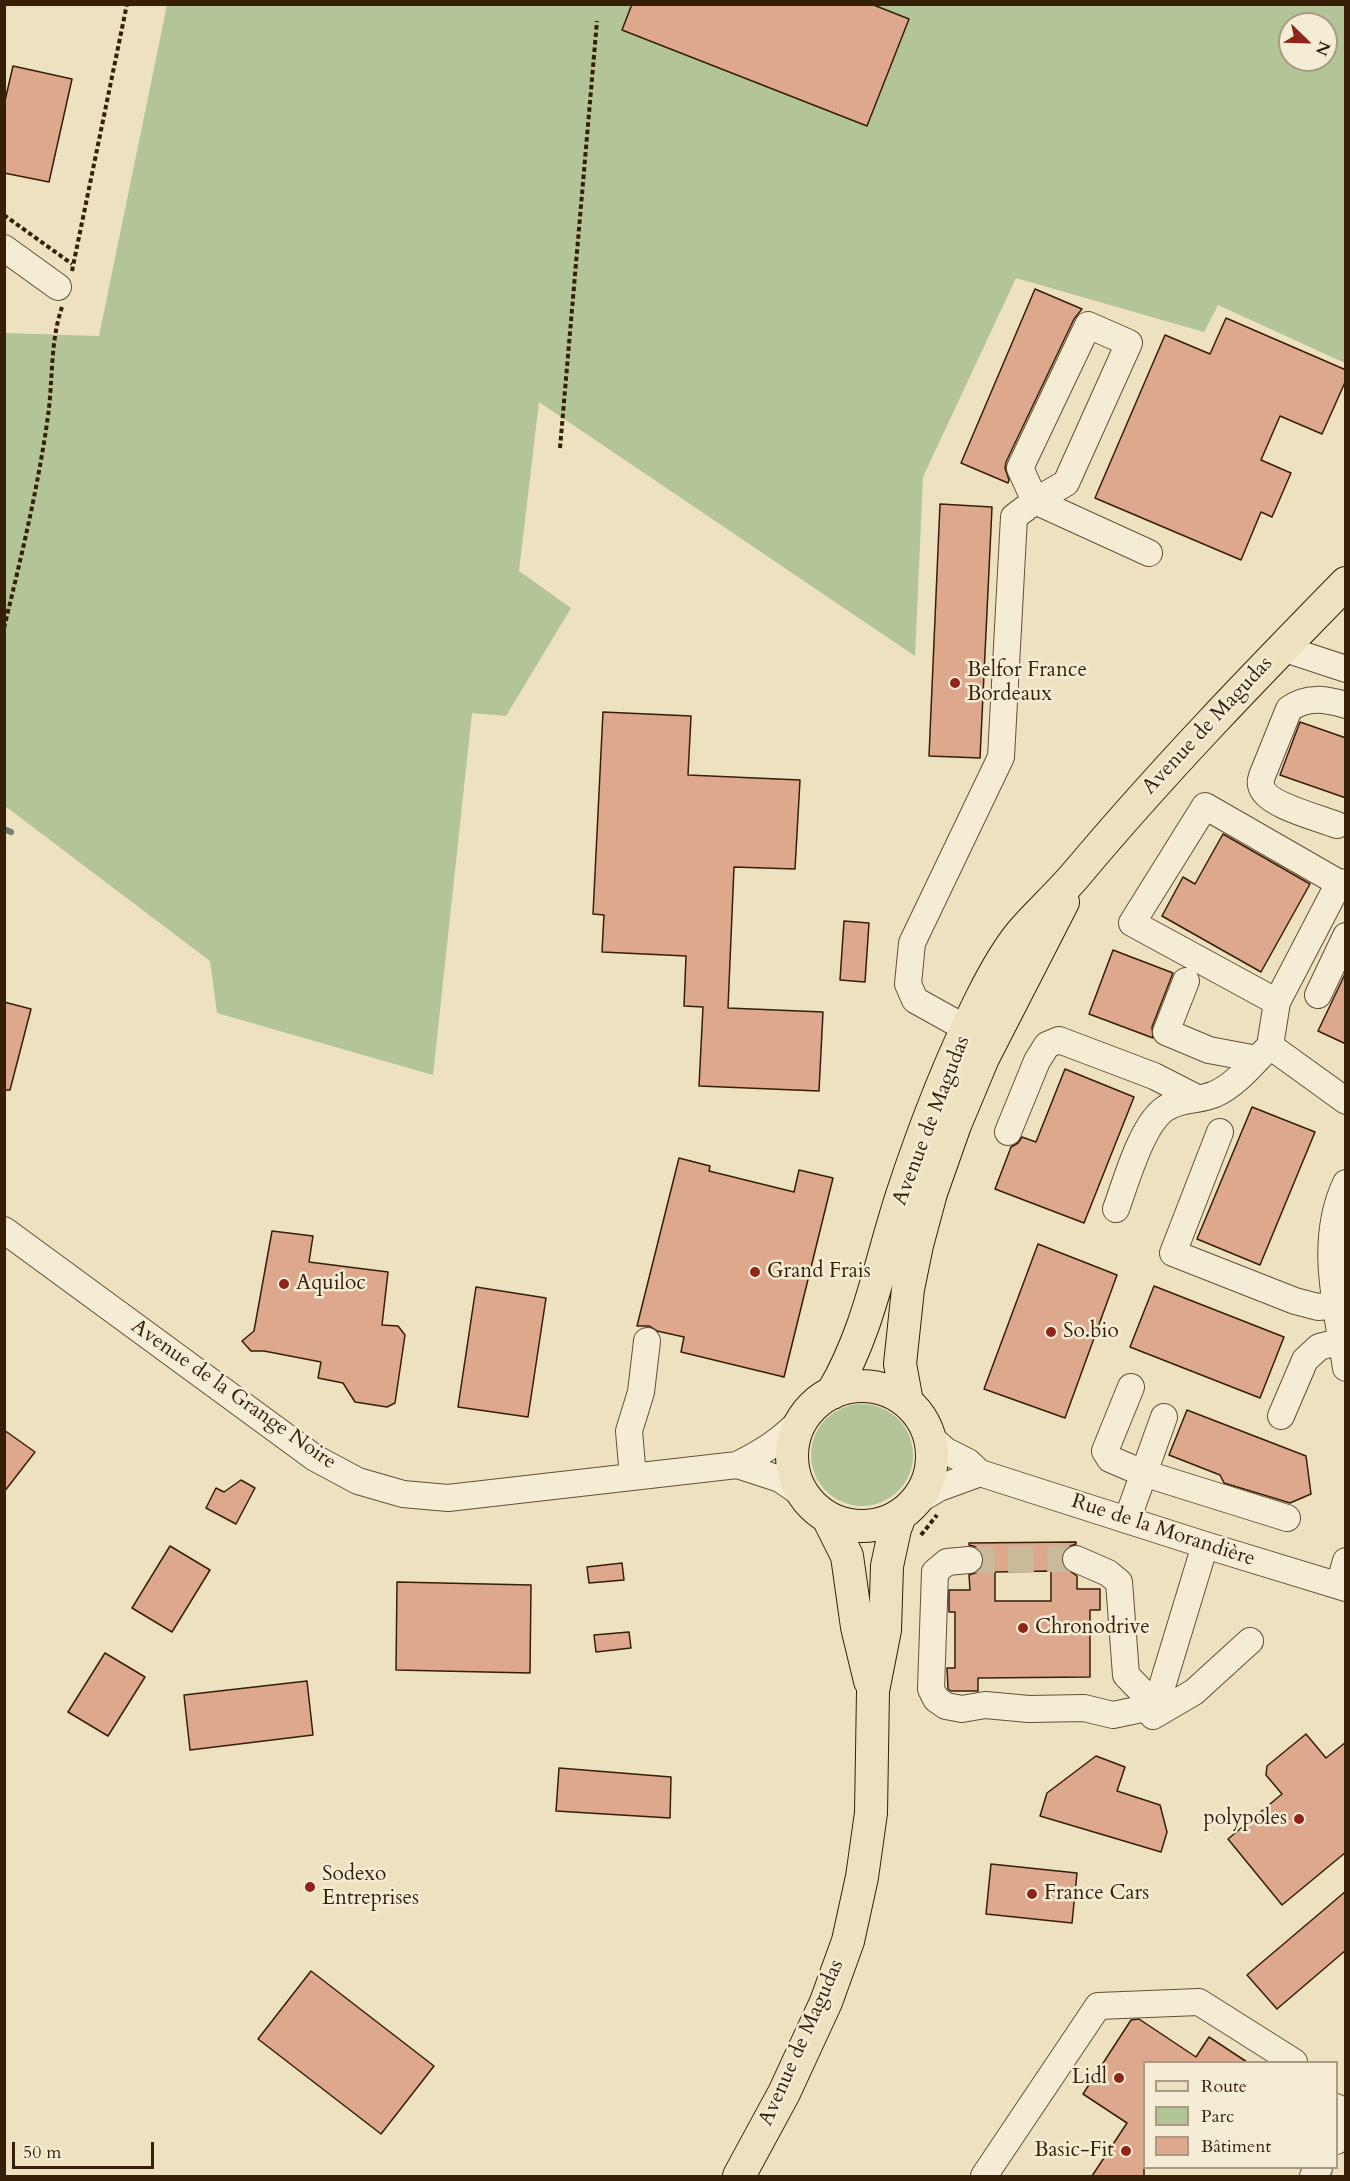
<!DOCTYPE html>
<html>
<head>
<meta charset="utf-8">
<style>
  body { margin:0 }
  #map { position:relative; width:1350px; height:2181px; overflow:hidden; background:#eee1bf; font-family:Cardo,serif }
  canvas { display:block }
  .frame { position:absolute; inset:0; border:6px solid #361e07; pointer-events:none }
  .legend { position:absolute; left:1143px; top:2061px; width:195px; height:108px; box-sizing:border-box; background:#f4ecd5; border:2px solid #a89a83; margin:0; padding:8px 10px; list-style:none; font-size:18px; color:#361e07 }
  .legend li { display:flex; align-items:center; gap:12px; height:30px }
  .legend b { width:30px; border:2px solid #a89a83 }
  .north { position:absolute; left:1278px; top:12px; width:60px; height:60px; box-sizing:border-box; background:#f4ecd5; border:2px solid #a89a83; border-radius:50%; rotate:113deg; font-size:16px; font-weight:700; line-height:24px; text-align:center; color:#361e07 }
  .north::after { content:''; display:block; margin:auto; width:21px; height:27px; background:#8f2418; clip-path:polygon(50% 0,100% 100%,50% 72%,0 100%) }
  .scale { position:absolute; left:12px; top:2142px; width:142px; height:27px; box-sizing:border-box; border:3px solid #361e07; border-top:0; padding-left:8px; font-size:18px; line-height:21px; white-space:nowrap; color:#361e07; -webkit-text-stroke:4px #f4ecd5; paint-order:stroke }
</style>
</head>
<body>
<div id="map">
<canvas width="1350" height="2181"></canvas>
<div class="frame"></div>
<ul class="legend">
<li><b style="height:8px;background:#eee1bf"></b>Route</li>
<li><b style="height:16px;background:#b3c496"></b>Parc</li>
<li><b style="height:16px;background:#dda88c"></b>Bâtiment</li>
</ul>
<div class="north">N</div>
<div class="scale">50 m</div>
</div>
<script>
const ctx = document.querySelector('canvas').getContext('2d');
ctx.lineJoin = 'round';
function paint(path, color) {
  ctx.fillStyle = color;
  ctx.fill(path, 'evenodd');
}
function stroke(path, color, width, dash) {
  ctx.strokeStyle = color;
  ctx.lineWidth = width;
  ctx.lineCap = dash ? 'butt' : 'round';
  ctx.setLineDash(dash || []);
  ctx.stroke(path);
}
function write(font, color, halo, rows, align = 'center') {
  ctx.font = font + ' Cardo,serif';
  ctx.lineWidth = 5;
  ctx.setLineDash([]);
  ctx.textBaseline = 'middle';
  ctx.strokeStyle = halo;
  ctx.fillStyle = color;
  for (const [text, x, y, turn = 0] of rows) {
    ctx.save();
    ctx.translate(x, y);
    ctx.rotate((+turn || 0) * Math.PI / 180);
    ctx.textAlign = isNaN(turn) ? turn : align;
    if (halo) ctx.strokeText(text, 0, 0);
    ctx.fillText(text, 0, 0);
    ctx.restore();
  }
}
paint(new Path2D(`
  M167 5H1345V363L1218 305 1204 332 1016 278 923 477 915 656 539 402 519 571 571 608 506 716 472 713 433 1075 217 1013 210 961 5 806 4 333 99 336ZM1290 24H1326V60H1290Z
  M811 1455a51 51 0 1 1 102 0a51 51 0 1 1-102 0Z`), '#b3c496');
stroke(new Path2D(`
  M4 829 11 832`), '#737d72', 6);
const building = new Path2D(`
  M632 4H871L909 19 867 126 622 30Z
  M13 66 72 79 49 182 4 173V105Z
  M1035 289 1082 309 1074 319 1006 462 1005 468 1009 480 1008 483 961 463Z
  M1226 318 1346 370V380L1322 434 1280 416 1261 460 1291 473 1272 517 1261 512 1241 560 1095 498 1165 335 1210 354Z
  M940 504 992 507 980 758 929 756Z
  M603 712 691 716 688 775 800 780 795 869 734 867 728 1008 823 1012 819 1091 699 1086 703 1007 684 1006 686 956 602 952 604 915 593 914Z
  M1300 722 1346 738V798L1280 775Z
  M1223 834 1310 884 1261 972 1162 916 1183 877 1195 884Z
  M844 921 869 923 865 982 840 980Z
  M1113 950 1173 973 1152 1027 1153 1038 1089 1014Z
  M1346 972V1044L1318 1031Z
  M4 1002 31 1009 10 1090H4Z
  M1065 1069 1134 1097 1084 1223 995 1189 1011 1147 1018 1143 1022 1137 1036 1142Z
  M1252 1107 1315 1132 1260 1265 1197 1239Z
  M679 1158 710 1166 709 1171 794 1192 799 1170 833 1178 784 1377 681 1352 684 1337 657 1331 649 1326H637Z
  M272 1231 313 1236 309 1262 388 1272 382 1325 398 1326 405 1335 395 1403 387 1407 355 1402 343 1383 318 1378 321 1362 264 1351H251L242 1341 254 1331Z
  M1038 1244 1117 1275 1065 1418 984 1389Z
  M1154 1286 1284 1337 1260 1398 1130 1347Z
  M476 1287 546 1298 528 1417 458 1407Z
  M1187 1410 1306 1456 1311 1494 1290 1503 1224 1483 1220 1475 1169 1455Z
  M4 1430 35 1452 4 1492Z
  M241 1480 255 1488 236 1524 206 1508 216 1488 224 1492Z
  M1076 1542V1544L1068 1547 1063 1552 1061 1560 1064 1567 1077 1576V1589H1100V1610H1090V1677L978 1678V1691H951L948 1689 947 1668H955V1612H949V1590H970L969 1575 978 1572 982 1567 984 1559 981 1551 976 1547 969 1545V1543ZM1051 1571V1601H995V1572Z
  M170 1546 210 1570 172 1632 132 1608Z
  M622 1563 624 1580 589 1583 587 1567Z
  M397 1582 531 1585 530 1673 396 1670Z
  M629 1632 631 1648 596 1652 594 1635Z
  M105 1653 145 1677 108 1736 68 1712Z
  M307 1681 313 1735 190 1750 184 1695Z
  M1306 1734 1326 1758 1346 1742V1852L1282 1905 1228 1839 1282 1794 1266 1775 1267 1766Z
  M1096 1756 1125 1767 1117 1791 1160 1805 1167 1832 1161 1852 1040 1816 1047 1793Z
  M559 1768 671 1777 670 1818 556 1811Z
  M991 1864 1077 1873 1072 1923 986 1914Z
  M1346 1891V1950L1277 2009 1247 1975Z
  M311 1971 434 2066 381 2134 258 2039Z
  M1139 2019 1196 2057 1209 2037 1247 2062H1144V2176H1092L1127 2123 1083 2094 1131 2020Z`);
paint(building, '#dda88c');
stroke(building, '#361e07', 1.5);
stroke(new Path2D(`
  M969 1560 1076 1559`), '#c9ba9a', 26, [26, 13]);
const minor = new Path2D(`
  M4 248 58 287
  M1282 648 1346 669
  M1337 825C1320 818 1264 805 1261 785 1260 782 1261 779 1262 776L1289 709C1307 696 1325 699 1346 705
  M1346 882 1339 883 1277 1002 1270 1046 1346 1101
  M1186 981 1166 1032 1209 1050 1257 1059
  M1318 995 1346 936
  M1277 1002 1132 923 1205 806 1339 883
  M967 1029 915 1000 908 984 912 943 1001 757 1014 517 1035 501 1066 483 1129 343 1088 325 1020 468 1035 501 1149 553
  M1008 1132 1037 1061 1047 1045 1059 1040 1154 1076 1197 1098
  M1220 1132 1173 1253 1295 1301 1318 1307 1336 1305
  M1346 1183C1318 1241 1337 1308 1346 1368
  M1116 1209C1126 1182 1142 1123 1166 1108 1181 1098 1200 1101 1215 1094 1236 1085 1254 1062 1270 1046
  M4 1230 315 1458 358 1481 403 1494 448 1498 737 1465C767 1450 783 1439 806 1415
  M1131 1387 1105 1451 1110 1459 1143 1473 1287 1518
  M1281 1416 1305 1360 1319 1347 1342 1341
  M930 1437 946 1451 968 1462 980 1473 1205 1545 1346 1588
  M737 1465 780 1479 805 1496
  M633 1477 629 1431 641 1392 647 1341
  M917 1501 939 1488 980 1473
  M1127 1520 1164 1417
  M1076 1559 1108 1573 1119 1582 1126 1675 1156 1706
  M969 1560 947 1562 935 1572 931 1689 936 1699 946 1706 962 1709 985 1705 1029 1709 1084 1708 1113 1715 1156 1706
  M1339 1585 1346 1561
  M1153 1716 1205 1545
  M1153 1716 1194 1692 1250 1641
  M1336 2107 1346 2113
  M1336 2141 1346 2128
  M984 2176 1098 2006 1199 2002 1294 2062
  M1313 2176 1319 2168`);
const major = new Path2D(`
  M792 1456a70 70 0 1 1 140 0a70 70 0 1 1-140 0Z
  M832 1393C869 1331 880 1262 902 1195 924 1128 950 1061 981 999 992 977 1006 951 1022 932 1040 911 1061 893 1079 871 1163 771 1254 677 1346 583
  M907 1402 900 1364 908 1289 917 1245 931 1193 955 1125 983 1058 1063 902
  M828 1518 847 1556 857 1627 870 1681
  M739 2176 784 2093 826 2002 848 1941 862 1877 871 1813 873 1691 885 1630 887 1566 895 1529 900 1516`);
stroke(minor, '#644f35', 28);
stroke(major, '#361e07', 34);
stroke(new Path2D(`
  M4 215 72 264
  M72 271 127 4
  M560 448 597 21
  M4 628C21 558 38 488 48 416 53 380 50 342 62 307
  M921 1535 937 1515`), '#361e07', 4, [4.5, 3]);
stroke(minor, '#f4ecd5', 26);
stroke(major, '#eee1bf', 32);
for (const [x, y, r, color] of [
  [955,683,6,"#8f2418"],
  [755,1272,6,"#8f2418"],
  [284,1284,6,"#8f2418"],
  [1051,1332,6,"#8f2418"],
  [1023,1628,6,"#8f2418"],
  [1299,1819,6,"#8f2418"],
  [310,1887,6,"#8f2418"],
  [1032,1894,6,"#8f2418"],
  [1119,2078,6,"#8f2418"],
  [1126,2151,6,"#8f2418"]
]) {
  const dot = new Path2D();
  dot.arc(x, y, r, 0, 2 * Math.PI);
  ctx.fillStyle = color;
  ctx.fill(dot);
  stroke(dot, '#f4ecd5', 2);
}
write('21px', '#361e07', '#f4ecd5', [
  ["Belfor France",967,671],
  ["Bordeaux",967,695],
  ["Grand Frais",767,1272],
  ["Aquiloc",296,1284],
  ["So.bio",1063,1332],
  ["Chronodrive",1035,1628],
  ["polypoles",1287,1819,"right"],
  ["Sodexo",322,1875],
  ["Entreprises",322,1899],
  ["France Cars",1044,1894],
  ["Lidl",1107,2078,"right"],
  ["Basic-Fit",1114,2151,"right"]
], 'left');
write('21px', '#361e07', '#f4ecd5', [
  ["Avenue de Magudas",1208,726,-47],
  ["Avenue de Magudas",932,1121,-69],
  ["Avenue de la Grange Noire",233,1395,35],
  ["Rue de la Morandière",1163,1531,18],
  ["Avenue de Magudas",802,2043,-66]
]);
</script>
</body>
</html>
